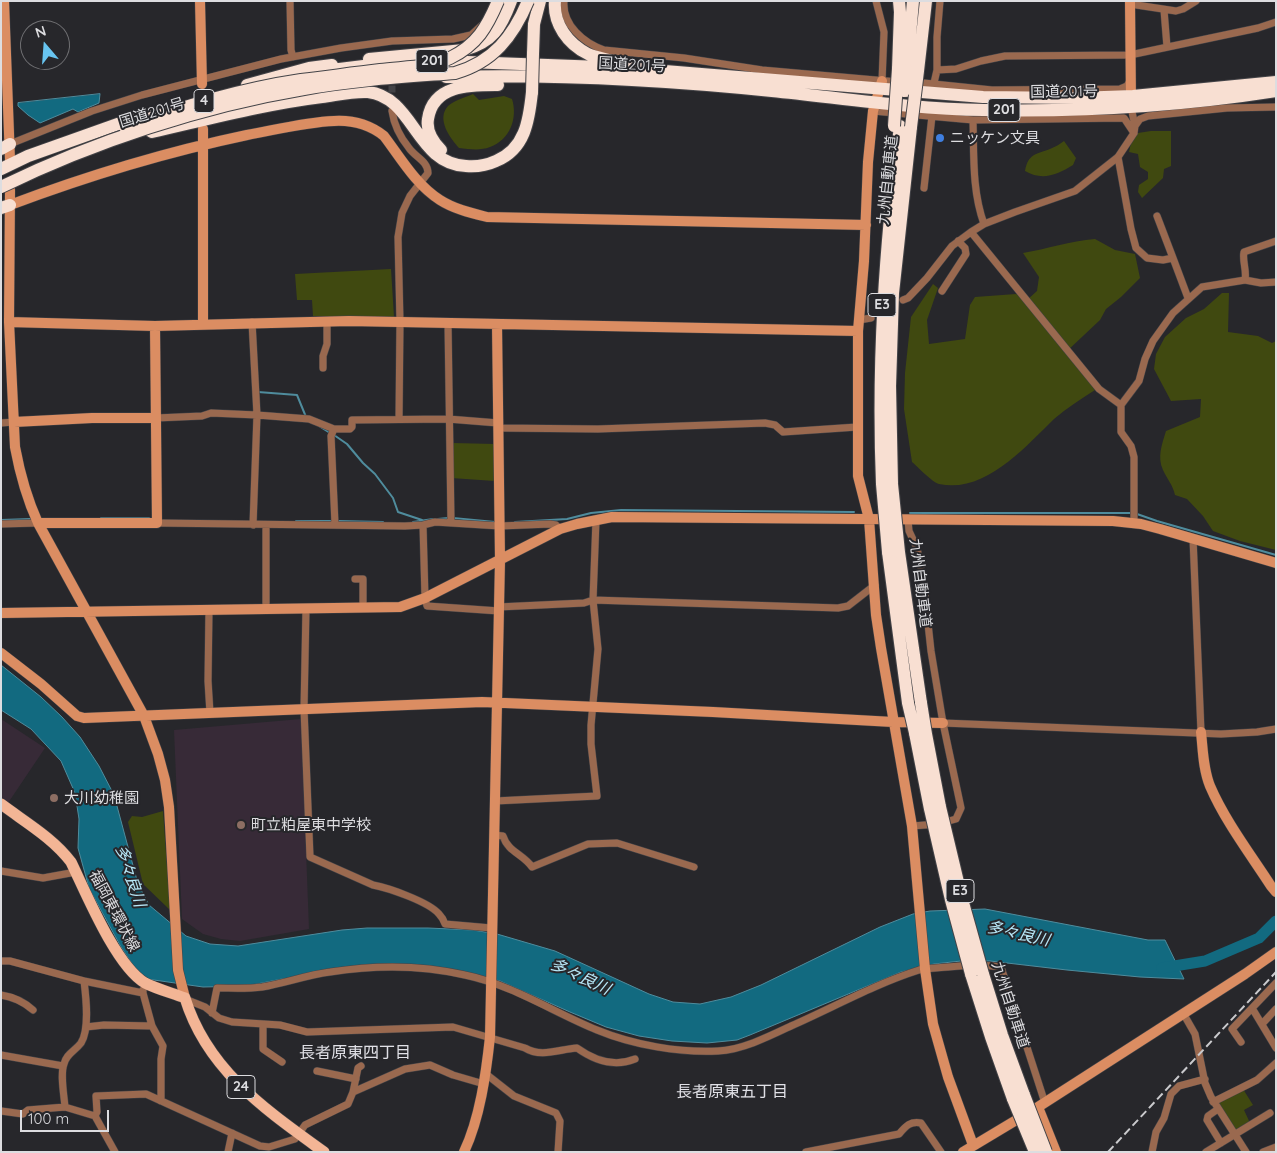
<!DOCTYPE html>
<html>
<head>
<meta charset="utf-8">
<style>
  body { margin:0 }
  #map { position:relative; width:1277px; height:1153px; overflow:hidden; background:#27272b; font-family:Quicksand,sans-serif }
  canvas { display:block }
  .frame { position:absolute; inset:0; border:2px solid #dddde0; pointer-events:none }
  .north { position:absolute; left:20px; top:20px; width:50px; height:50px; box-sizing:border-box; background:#27272b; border:1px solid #707073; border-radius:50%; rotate:342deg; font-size:14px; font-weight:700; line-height:20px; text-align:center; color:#dddde0 }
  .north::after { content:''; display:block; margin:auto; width:18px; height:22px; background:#67c4f0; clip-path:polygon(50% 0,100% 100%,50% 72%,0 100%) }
  .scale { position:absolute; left:20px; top:1110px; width:89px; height:22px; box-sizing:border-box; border:2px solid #dddde0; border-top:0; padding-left:6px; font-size:15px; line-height:18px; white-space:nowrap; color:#dddde0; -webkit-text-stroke:4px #27272b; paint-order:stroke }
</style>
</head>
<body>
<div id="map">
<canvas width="1277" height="1153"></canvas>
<div class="frame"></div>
<div class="north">N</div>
<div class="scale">100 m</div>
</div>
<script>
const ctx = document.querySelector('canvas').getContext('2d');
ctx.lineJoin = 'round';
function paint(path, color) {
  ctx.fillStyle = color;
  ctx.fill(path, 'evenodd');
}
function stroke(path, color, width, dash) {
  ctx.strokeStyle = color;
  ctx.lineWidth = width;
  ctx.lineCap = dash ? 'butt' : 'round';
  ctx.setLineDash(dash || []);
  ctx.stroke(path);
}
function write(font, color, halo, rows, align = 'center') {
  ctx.font = font + ' Quicksand,"Noto Sans JP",sans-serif';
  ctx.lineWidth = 4;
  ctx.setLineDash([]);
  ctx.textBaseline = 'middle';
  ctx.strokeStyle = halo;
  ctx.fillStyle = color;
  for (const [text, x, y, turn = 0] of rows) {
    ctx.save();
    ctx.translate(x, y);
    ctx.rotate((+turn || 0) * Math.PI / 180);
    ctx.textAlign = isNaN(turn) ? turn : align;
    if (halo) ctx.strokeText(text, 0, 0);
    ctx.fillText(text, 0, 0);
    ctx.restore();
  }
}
paint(new Path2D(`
  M1 719 45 748 8 803 1 799Z
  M301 719 309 929 240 941 221 939 203 934 182 919 174 730Z`), '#372a37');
paint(new Path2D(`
  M473 94 479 100 504 96 512 99C518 118 510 140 490 147 480 151 469 149 459 148 450 138 436 119 448 106 453 101 466 97 473 94Z
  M1151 131H1171V166L1164 169 1163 178 1142 198 1138 192 1139 185 1148 179V172L1140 167 1138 154 1129 152 1131 143 1138 133Z
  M1064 141 1076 158 1073 165C1057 175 1042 181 1025 171 1028 154 1036 154 1050 149 1055 147 1060 144 1064 141Z
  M1095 239 1115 250 1135 254 1140 278 1121 297 1106 309 1100 320 1066 352 1095 390C1081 399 1067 408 1054 419 1025 447 985 494 939 484 932 482 918 467 912 462L904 409 905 373 911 317 933 284 938 288 927 320 929 344 965 339 970 305 975 297 1016 294 1027 300 1037 291 1039 277 1023 253C1047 249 1070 241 1095 239Z
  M391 269 394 317 313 316 312 300H297L295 274Z
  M1222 293H1229L1228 332 1258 336 1272 343 1276 341V550L1240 541 1213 531 1203 516 1187 499 1175 495C1173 485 1167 479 1163 470 1157 457 1162 444 1166 431L1200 417 1201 399 1171 401 1154 369 1156 354 1165 337 1186 318 1204 309Z
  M452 443 495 444V481L451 478Z
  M163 811 170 910 143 884 128 822 132 816 142 817Z
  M1243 1089 1253 1105 1244 1110 1250 1123 1235 1131 1218 1102Z`), '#404910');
const water = new Path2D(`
  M100 94 99 103 78 112 73 109 40 123 28 115 18 106V103Z
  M1 665 41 697 62 717 80 737 99 766 114 795 138 884 149 905 186 936 210 944 238 946 342 930 367 928H428L473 930 497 934 555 951 649 994 673 1002 700 1004 731 997 761 985 880 927 913 914 930 911 985 909 1148 940H1165L1184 979 1140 977 1067 970 990 961H961L934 964 901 972 750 1035 737 1040 707 1043 672 1041 639 1036 606 1027 570 1012 500 981 451 969 413 965 282 979 247 986 203 987 147 979 135 968 121 947 89 888 78 848 79 819 75 793 61 761 31 729 1 710Z`);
paint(water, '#126a80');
stroke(water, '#4f8c9d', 1);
stroke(new Path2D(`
  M258 392 297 395 306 417
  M319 426 330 433
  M334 435 347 444 363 463 375 474 393 498 398 512 422 520
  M910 513H1132
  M1137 514 1157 521 1276 555
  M101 518H149
  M453 518 495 522
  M438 519 448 518
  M1 520 31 519
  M296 521H333
  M338 521 383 522
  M413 522 433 519
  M515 522 567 519 591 513 621 510 854 512`), '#4f8c9d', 2);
stroke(new Path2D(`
  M1162 968 1205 961 1259 938 1276 921`), '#126a80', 11);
stroke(new Path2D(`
  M392 103V77`), '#424246', 7, [7, 3.5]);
const street = new Path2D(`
  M290 1 291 50 293 57
  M564 1C562 25 584 43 604 50L684 58 762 70 898 82
  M876 1 884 32 882 81
  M1130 4 1176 11 1183 9 1196 1
  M1164 10 1167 47
  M937 70 956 69 981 61 1005 56 1130 55 1258 28 1276 22
  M914 82 992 90 1120 89 1127 86 1131 79
  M934 83 937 70V37L940 1
  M392 111C394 125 400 137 409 148 415 157 428 161 428 173L410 196 402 213 398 237 400 322 399 419
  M873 111 973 120 1124 118 1134 133
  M973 120C974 155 972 191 984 224
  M1135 126 1140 119 1148 116 1227 108 1276 107
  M10 144 92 111 142 95 281 59 341 48 392 41 453 39 471 35 481 26
  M1118 157 1131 229 1136 248 1147 258 1163 260 1173 258 1188 298
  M924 188 932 116
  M1157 216 1173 258
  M971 232 1099 389 1121 405
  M1245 280 1261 283 1276 282
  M942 291 966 254 965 248 958 241
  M903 300 908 298 927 278 952 246 971 232 984 224 1015 212 1075 191 1118 157 1134 133 1135 126 1131 107
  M859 320 871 318
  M252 322 257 415 253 525
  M448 323 451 522
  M323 368V356L327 344V321
  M156 418 202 416 211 413 257 415 309 419 334 429H350L352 427V420L448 419 498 423
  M1 423 14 422
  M498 428 598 429 765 423 775 425 783 432 857 427
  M334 429 331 436 335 524
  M908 520 909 531 917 548 923 578 931 651 943 723 961 808 956 819 938 824 912 826
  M157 523 405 526 423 525 435 522 500 526 550 524 556 525 560 529
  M1134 523V457L1131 446 1121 432V405L1139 381 1145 359 1153 341 1173 313 1202 287 1245 280C1247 270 1242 261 1244 252L1276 241
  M1 524 38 523
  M423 525 425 598 427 606 499 611
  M1193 538 1201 732
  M355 579H363V608
  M498 607 584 603 593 600 838 608 848 606 875 585
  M306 609 304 709 310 857 373 885C389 888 429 902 439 914 442 917 444 921 445 924L491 928
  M209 610 208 681 210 713
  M266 610V525
  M943 723 1221 734 1257 732 1276 729
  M495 801 597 796 591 744V725L598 649 593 600 596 520
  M494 835 503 836C508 852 523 854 532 867L588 844 617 843 694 867
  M1 871 43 878 76 872
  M1 961H10L84 981 143 993
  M143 990V993L152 1026 163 1046 161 1059V1101
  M1 995C14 997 23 1001 33 1010
  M185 999 205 1007 219 1018 232 1022 280 1025 307 1032 453 1027 525 1048C541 1058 560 1049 577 1048 595 1061 615 1067 635 1059
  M1252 1008 1276 1048
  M212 1013 217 988C232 988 247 989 262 987 285 983 307 975 330 972 374 965 422 965 465 975 513 985 553 1012 597 1030 633 1045 680 1053 718 1051 742 1050 770 1036 791 1026 834 1007 875 984 919 970 928 968 938 968 948 967 966 965 982 964 1001 967L1045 1103
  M1183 1013 1195 1034 1205 1083 1211 1097 1246 1152
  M263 1024V1049L282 1062
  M1262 1024 1276 1009
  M86 1027 104 1025 152 1026
  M1241 1042 1232 1029 1276 983
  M1 1055 63 1066
  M317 1071 356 1079
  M486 1074 514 1096 556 1113 560 1121 558 1152
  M353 1092 358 1068 361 1066
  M1213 1102 1257 1080 1276 1063
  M65 1107C64 1095 60 1074 64 1064 66 1054 75 1051 81 1043 90 1029 86 997 84 981
  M1218 1109 1208 1116 1207 1120 1221 1143
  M1 1111 23 1114 28 1110 65 1107 95 1116 97 1112 96 1096 146 1094 260 1146 269 1147 295 1139 305 1125 348 1104 353 1092 405 1069 430 1065 453 1075 484 1084
  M95 1116 115 1152
  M228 1152 232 1133
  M806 1152 899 1134C906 1126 910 1121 921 1123L941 1152
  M1152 1152 1156 1132 1164 1118 1171 1094 1179 1086 1205 1079
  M1206 1152 1270 1113
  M1263 1152 1276 1147`);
const secondary = new Path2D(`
  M4 1 10 160
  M200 1 202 84
  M1130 1 1131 103
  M882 81 873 111 868 162 864 261 858 331V476L869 519 876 615 881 648 912 826 925 969 933 1024 948 1077 973 1145
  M203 129V324
  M10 190 9 322 15 447C20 474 27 499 38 523L144 716 158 754 165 780 169 807 178 970 185 998
  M10 205C87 176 166 152 247 135 275 130 306 122 334 121 352 120 370 125 384 136 400 157 416 185 440 200 454 209 471 213 487 217L866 225
  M9 322 155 326 349 321 858 331
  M14 422 92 418H156
  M38 523H157L155 326
  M1 613 400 607 425 598 560 529 577 524 612 517 1113 521 1141 524 1160 529 1276 563
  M1 653 41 684 77 716 84 718 482 702 713 712 893 722 943 723
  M1201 732C1203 750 1203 769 1210 786 1225 821 1251 855 1271 886L1276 892
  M1038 1107 1056 1152
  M464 1152C480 1118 486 1074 490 1037L500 560 497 324
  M963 1152 1038 1107 1245 974 1276 952`);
const primary = new Path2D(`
  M1 804C25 822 53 838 71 862 86 893 116 966 145 983 157 989 172 993 185 998 207 1070 266 1110 324 1152`);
const highway = new Path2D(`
  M555 1C553 24 568 44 588 54 597 58 608 59 618 63
  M533 54 534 24 540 1
  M369 59 464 50C493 42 501 28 511 1
  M440 61 628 68 983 97 1076 98 1133 96 1276 82
  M898 69 900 12 899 1
  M907 70 913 1
  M323 71 380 64
  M918 71 926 1
  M446 77C554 74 664 80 772 91 842 98 913 109 984 110 1081 112 1180 106 1276 91
  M247 85 309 68 332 65
  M149 130 152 132C209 119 265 104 322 97 337 95 353 91 368 92 414 97 416 164 466 166 477 167 485 166 496 161 525 149 529 121 532 92
  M1 149 10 144
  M441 150C432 141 426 131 428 119 433 84 471 85 498 85
  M1 169 28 156 146 114
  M1 208 10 205
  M882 484C877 362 885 247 900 126
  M892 484 890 386 893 293 911 127
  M888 552 908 703
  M899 552 921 703
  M915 733 930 809
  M926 734 940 807
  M971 974 991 1037 1013 1099
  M983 974 1002 1035 1024 1095`);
stroke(street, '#444448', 8);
stroke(secondary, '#444448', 11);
stroke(primary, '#444448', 12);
stroke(highway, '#444448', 14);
stroke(street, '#9a694f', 7);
stroke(secondary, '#db8d62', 10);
stroke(primary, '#f3b595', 11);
stroke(highway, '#f8dfd2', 12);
stroke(new Path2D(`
  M1108 1152 1276 972`), '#cacacd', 2, [8, 4]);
const highwayBridge = new Path2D(`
  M904 91 907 70
  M532 92 533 54
  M894 126 898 69
  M125 127C182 107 240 89 301 80 327 77 353 73 380 70 403 67 429 68 450 58 477 45 487 27 498 1
  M911 127 918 71
  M1 187C93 142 202 106 304 89 353 80 404 77 455 73 493 62 513 37 528 1
  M882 484 888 552
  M892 484 899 552
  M908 703 915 733
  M921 703 926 734
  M940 807 962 899 983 974
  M930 809 951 900 971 974
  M1024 1095 1046 1152
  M1013 1099 1035 1152`);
stroke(highwayBridge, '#444448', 14, []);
stroke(highwayBridge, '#f8dfd2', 12);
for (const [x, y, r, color] of [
  [940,138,5,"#3f7fe0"],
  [54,798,5,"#8d6e63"],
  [241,825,5,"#8d6e63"]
]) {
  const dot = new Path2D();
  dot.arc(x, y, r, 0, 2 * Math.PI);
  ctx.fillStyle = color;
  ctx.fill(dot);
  stroke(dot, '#27272b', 2);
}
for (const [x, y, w] of [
  [432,61,32],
  [204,101,20],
  [1004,110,32],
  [882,305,28],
  [960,891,28],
  [241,1087,28]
]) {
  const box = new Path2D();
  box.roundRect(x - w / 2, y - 11.5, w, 23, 4);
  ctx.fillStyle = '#27272b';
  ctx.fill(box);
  stroke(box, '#dddde0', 1);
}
write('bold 14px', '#dddde0', null, [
  ["201",432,61],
  ["4",204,101],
  ["201",1004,110],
  ["E3",882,305],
  ["E3",960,891],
  ["24",241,1087]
]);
write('15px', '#dddde0', '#27272b', [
  ["国道201号",632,65,3],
  ["国道201号",1064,92,-1],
  ["国道201号",152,113,-17],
  ["九州自動車道",888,180,-84],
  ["九州自動車道",920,583,83],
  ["福岡東環状線",114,911,62],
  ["九州自動車道",1010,1005,72]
]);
write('15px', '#dddde0', '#27272b', [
  ["ニッケン文具",950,138],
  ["大川幼稚園",64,798],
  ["町立粕屋東中学校",251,825]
], 'left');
write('italic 16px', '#b7e7f7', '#27272b', [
  ["多々良川",130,876,72],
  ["多々良川",1018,934,13],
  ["多々良川",580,977,25]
]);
write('16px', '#e0e0e6', '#27272b', [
  ["長者原東四丁目",355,1053],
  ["長者原東五丁目",732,1092]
]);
</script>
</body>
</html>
